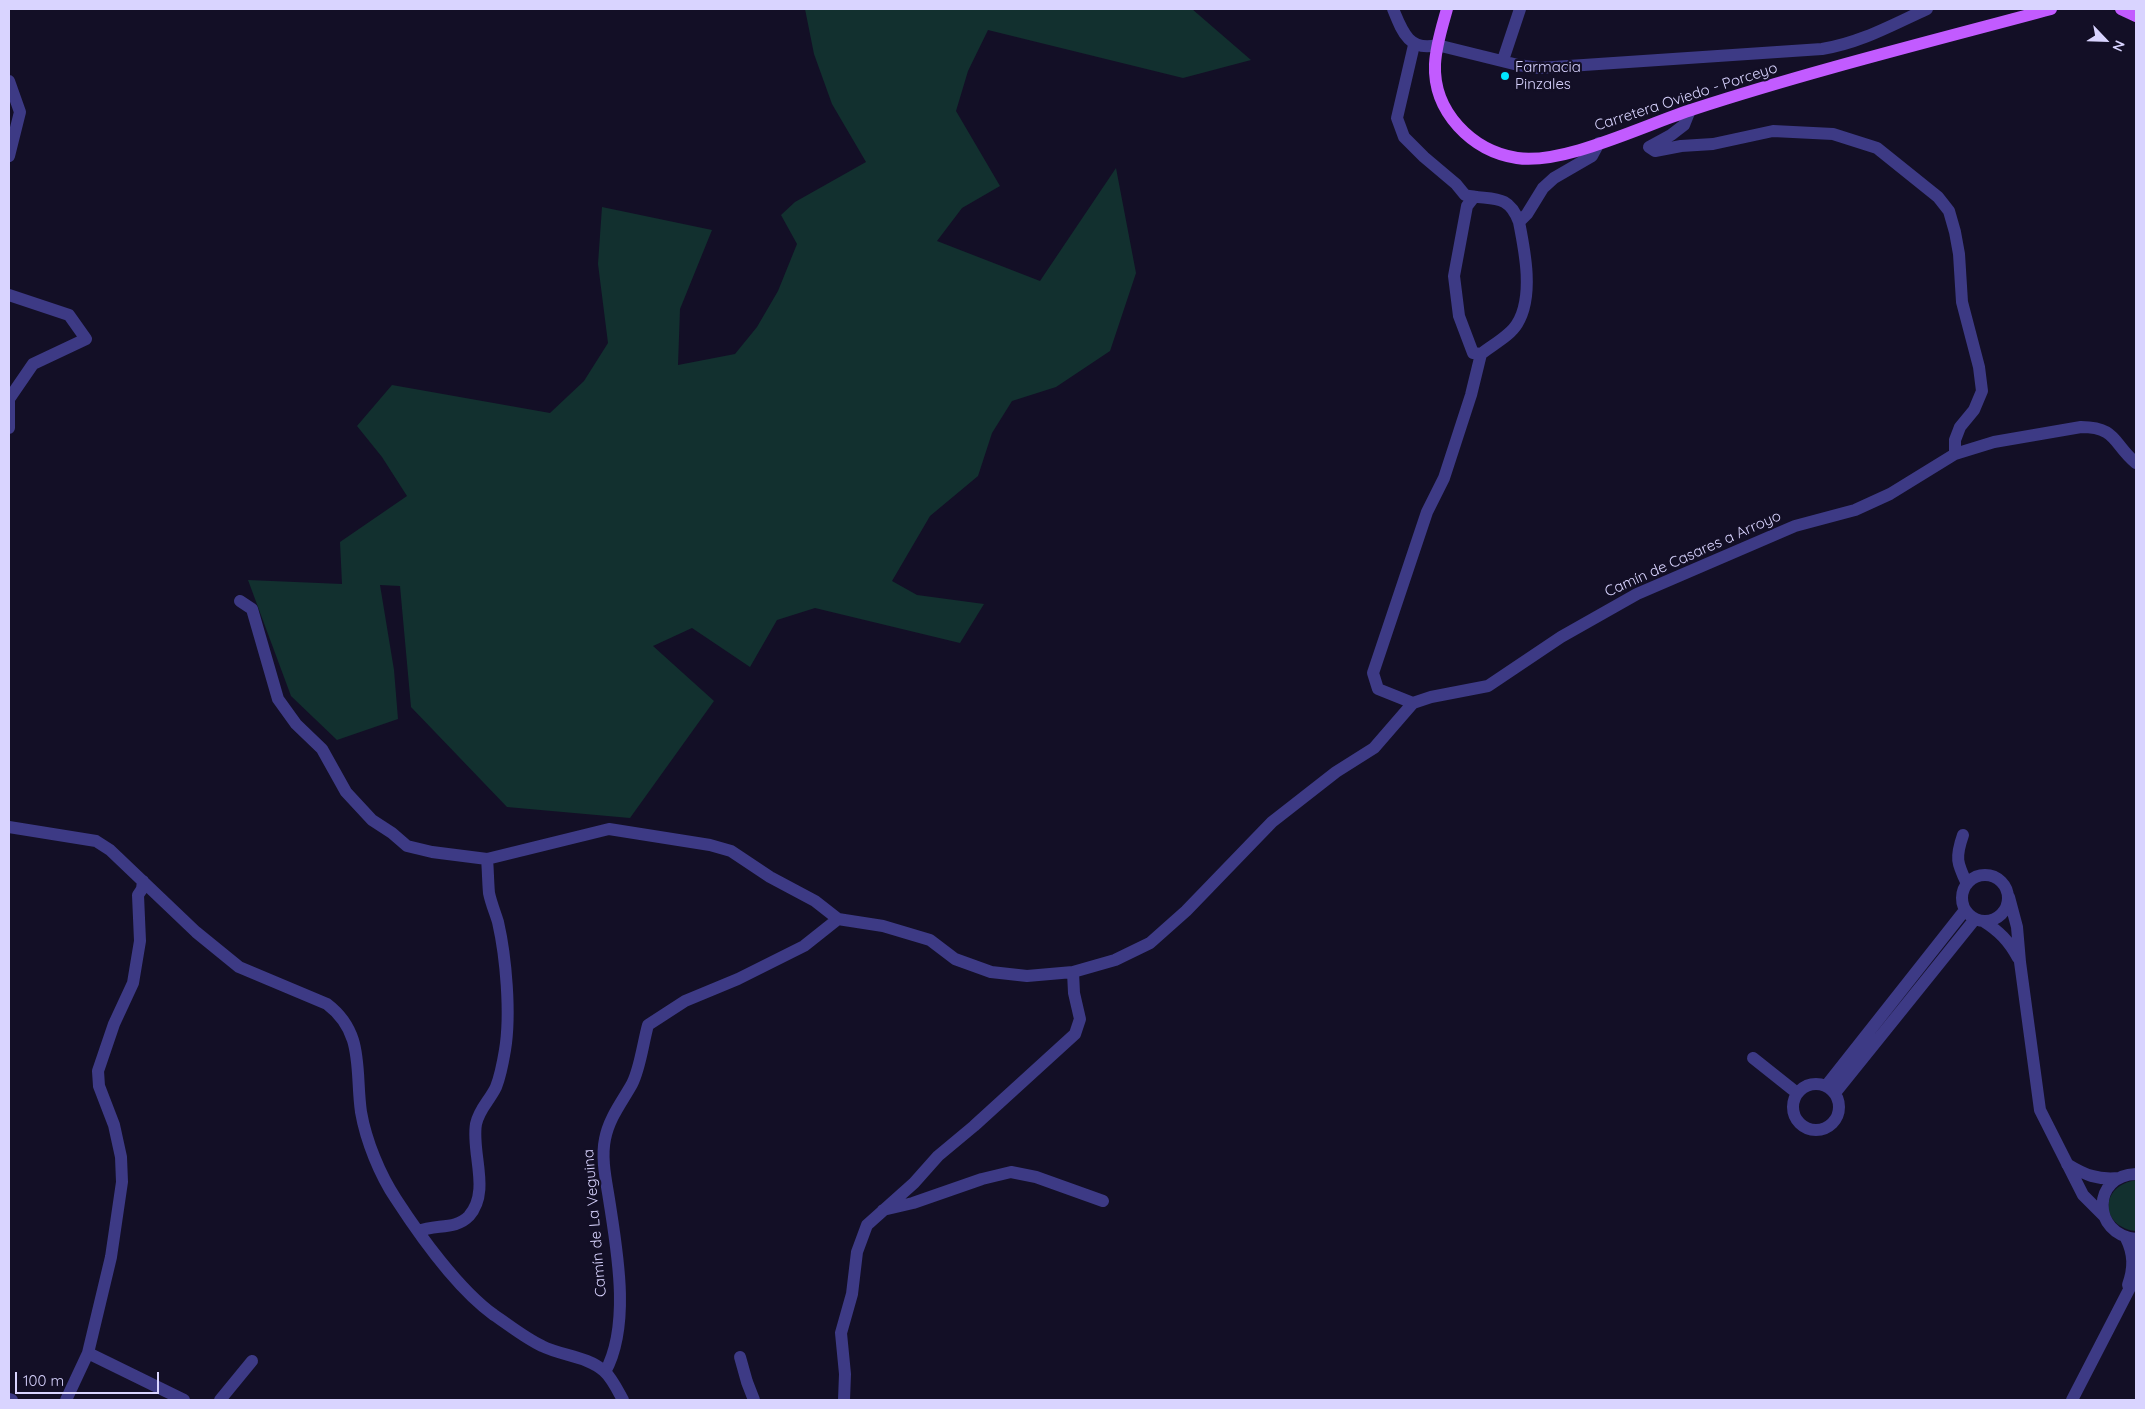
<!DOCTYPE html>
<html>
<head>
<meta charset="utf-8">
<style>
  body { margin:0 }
  #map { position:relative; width:2145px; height:1409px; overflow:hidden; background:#130f26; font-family:Quicksand,sans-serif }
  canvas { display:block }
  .frame { position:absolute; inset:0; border:10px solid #d9d4ff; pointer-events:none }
  .north { position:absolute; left:2080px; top:15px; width:50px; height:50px; -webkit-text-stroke:4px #130f26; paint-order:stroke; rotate:114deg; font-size:14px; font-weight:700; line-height:20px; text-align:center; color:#d9d4ff }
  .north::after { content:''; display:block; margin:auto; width:18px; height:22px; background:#d9d4ff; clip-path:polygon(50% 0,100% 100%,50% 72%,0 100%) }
  .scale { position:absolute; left:15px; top:1372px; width:144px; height:22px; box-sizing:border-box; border:2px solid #d9d4ff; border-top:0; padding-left:6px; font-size:15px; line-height:18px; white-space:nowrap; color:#d9d4ff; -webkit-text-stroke:4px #130f26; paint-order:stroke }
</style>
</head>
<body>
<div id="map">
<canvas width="2145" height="1409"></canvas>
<div class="frame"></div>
<div class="north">N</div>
<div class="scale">100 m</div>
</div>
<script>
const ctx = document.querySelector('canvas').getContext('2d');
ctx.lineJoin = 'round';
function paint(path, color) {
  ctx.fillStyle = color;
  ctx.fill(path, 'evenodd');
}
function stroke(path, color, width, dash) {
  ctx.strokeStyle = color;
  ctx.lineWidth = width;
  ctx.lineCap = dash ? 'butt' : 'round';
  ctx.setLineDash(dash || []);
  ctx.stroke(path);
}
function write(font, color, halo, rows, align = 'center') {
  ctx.font = font + ' Quicksand,sans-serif';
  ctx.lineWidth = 4.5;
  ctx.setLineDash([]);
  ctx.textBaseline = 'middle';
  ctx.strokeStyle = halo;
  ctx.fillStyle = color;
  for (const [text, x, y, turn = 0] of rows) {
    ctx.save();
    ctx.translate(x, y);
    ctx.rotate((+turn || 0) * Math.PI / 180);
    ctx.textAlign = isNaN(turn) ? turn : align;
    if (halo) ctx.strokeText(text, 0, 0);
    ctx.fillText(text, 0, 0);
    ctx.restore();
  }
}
paint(new Path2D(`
  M805 9H1192L1251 60 1183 78 988 30 968 71 956 111 1000 186 962 208 937 241 1040 281 1116 168 1136 273 1110 351 1056 387 1012 401 992 433 978 476 930 516 892 581 917 595 984 604 960 643 815 608 777 620 750 667 692 628 653 646 714 701 630 818 507 807 411 707 400 586 380 585 394 670 398 719 337 740 291 696 248 580 342 584 340 542 407 496 382 457 357 426 392 385 550 413 584 381 608 343 598 264 602 207 712 230 680 309 678 365 735 354 757 327 778 291 797 244 781 215 795 202 866 162 832 104 814 54Z
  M2136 1180V1231H2135C2100 1226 2099 1186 2136 1180Z`), '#12302f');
stroke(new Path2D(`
  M1393 9C1402 31 1409 52 1437 45L1518 65 1539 68 1822 49C1860 43 1892 25 1927 9
  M1414 45 1397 118 1404 137 1424 157 1456 184 1465 195C1491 201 1508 192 1519 222L1527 214 1543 188 1554 178 1592 156 1599 143
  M1503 60 1520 9
  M9 81 20 112 9 156
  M1690 110 1684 125 1671 135 1649 147 1655 151 1681 146 1713 144 1773 131 1833 134 1877 148 1938 197 1949 211 1955 232 1959 254 1962 302 1979 367 1982 391 1974 410 1960 427 1955 440V454
  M1474 197 1467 206 1454 276 1459 316 1473 353 1481 354C1492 345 1510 336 1517 324 1534 297 1525 252 1519 222
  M9 295 69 315 86 339 33 364 9 399V428
  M240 601 252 609 278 699 296 724 322 749 346 792 372 820 392 833 407 846 432 852 487 859 609 829 710 845 731 851 770 877 815 901 838 919 883 926 930 940 955 959 991 972 1027 976 1073 972 1115 960 1150 943 1186 911 1272 822 1336 772 1374 748 1413 703 1431 697 1488 686 1561 637 1637 594 1795 526 1855 510 1890 494 1955 454 1994 442 2081 427C2117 427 2113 444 2136 463
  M1413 703 1378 689 1373 673 1427 512 1444 478 1471 395 1481 354
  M9 827 96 841 110 850 196 932 239 967 327 1004C365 1033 355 1070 361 1112 366 1141 380 1175 396 1199 420 1236 459 1290 494 1315 509 1325 525 1338 542 1346 562 1356 587 1356 604 1371 612 1378 618 1391 623 1400
  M1963 835C1955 858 1957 863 1967 884
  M1962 898a23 23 0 1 1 46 0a23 23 0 1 1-46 0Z
  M2009 897 2017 927 2020 962 2040 1110 2083 1195 2104 1216
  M1983 921C1999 931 2009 941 2018 958
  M1753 1058 1797 1093
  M1793 1107a23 23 0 1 1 46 0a23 23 0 1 1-46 0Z
  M1826 1086 1965 910
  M1835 1093 1975 919
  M2067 1164C2085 1175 2097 1180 2119 1178
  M2136 1174C2092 1175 2091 1234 2136 1239
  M883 1210 913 1203 982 1179 1011 1172 1036 1177 1103 1201
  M419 1231C435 1224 456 1230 469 1216 491 1191 471 1153 476 1124 479 1109 490 1100 496 1087 500 1077 503 1062 505 1050 511 1014 506 957 498 922 495 912 491 903 489 893 488 882 488 870 487 859
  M2126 1238C2134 1254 2134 1268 2128 1285
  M88 1353 184 1400
  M740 1357 747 1382 754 1400
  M605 1372C631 1325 617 1251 609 1199 606 1180 601 1158 605 1139 609 1118 622 1102 632 1084 640 1069 643 1043 648 1025L685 1001 738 979 804 946 838 919
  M9 1399 12 1400
  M66 1400 88 1353 111 1257 122 1182 121 1157 114 1125 99 1086 98 1071 114 1024 133 983 140 941 138 895 142 889 143 881
  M220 1400 252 1361
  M844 1400 845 1374 841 1333 852 1294 857 1252 867 1225 914 1183 938 1156 974 1126 1075 1034 1080 1019 1074 993 1073 972
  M2072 1400 2136 1276`), '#3d3a85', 12);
stroke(new Path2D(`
  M1447 9C1442 27 1436 45 1435 64 1433 112 1472 151 1517 158 1565 165 1646 124 1694 109 1811 71 1932 41 2051 9
  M2121 9 2136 16`), '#c25bff', 12);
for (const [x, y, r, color] of [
  [1505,76,5,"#00e5ff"]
]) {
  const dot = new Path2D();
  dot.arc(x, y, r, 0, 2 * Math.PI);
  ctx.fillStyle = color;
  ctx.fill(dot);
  stroke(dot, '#130f26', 2);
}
write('15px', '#d9d4ff', '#130f26', [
  ["Farmacia",1515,67],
  ["Pinzales",1515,84]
], 'left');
write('15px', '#d9d4ff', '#130f26', [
  ["Carretera Oviedo - Porceyo",1686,97,-18],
  ["Camín de Casares a Arroyo",1693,554,-24],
  ["Camín de La Veguina",595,1223,-95]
]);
</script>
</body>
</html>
